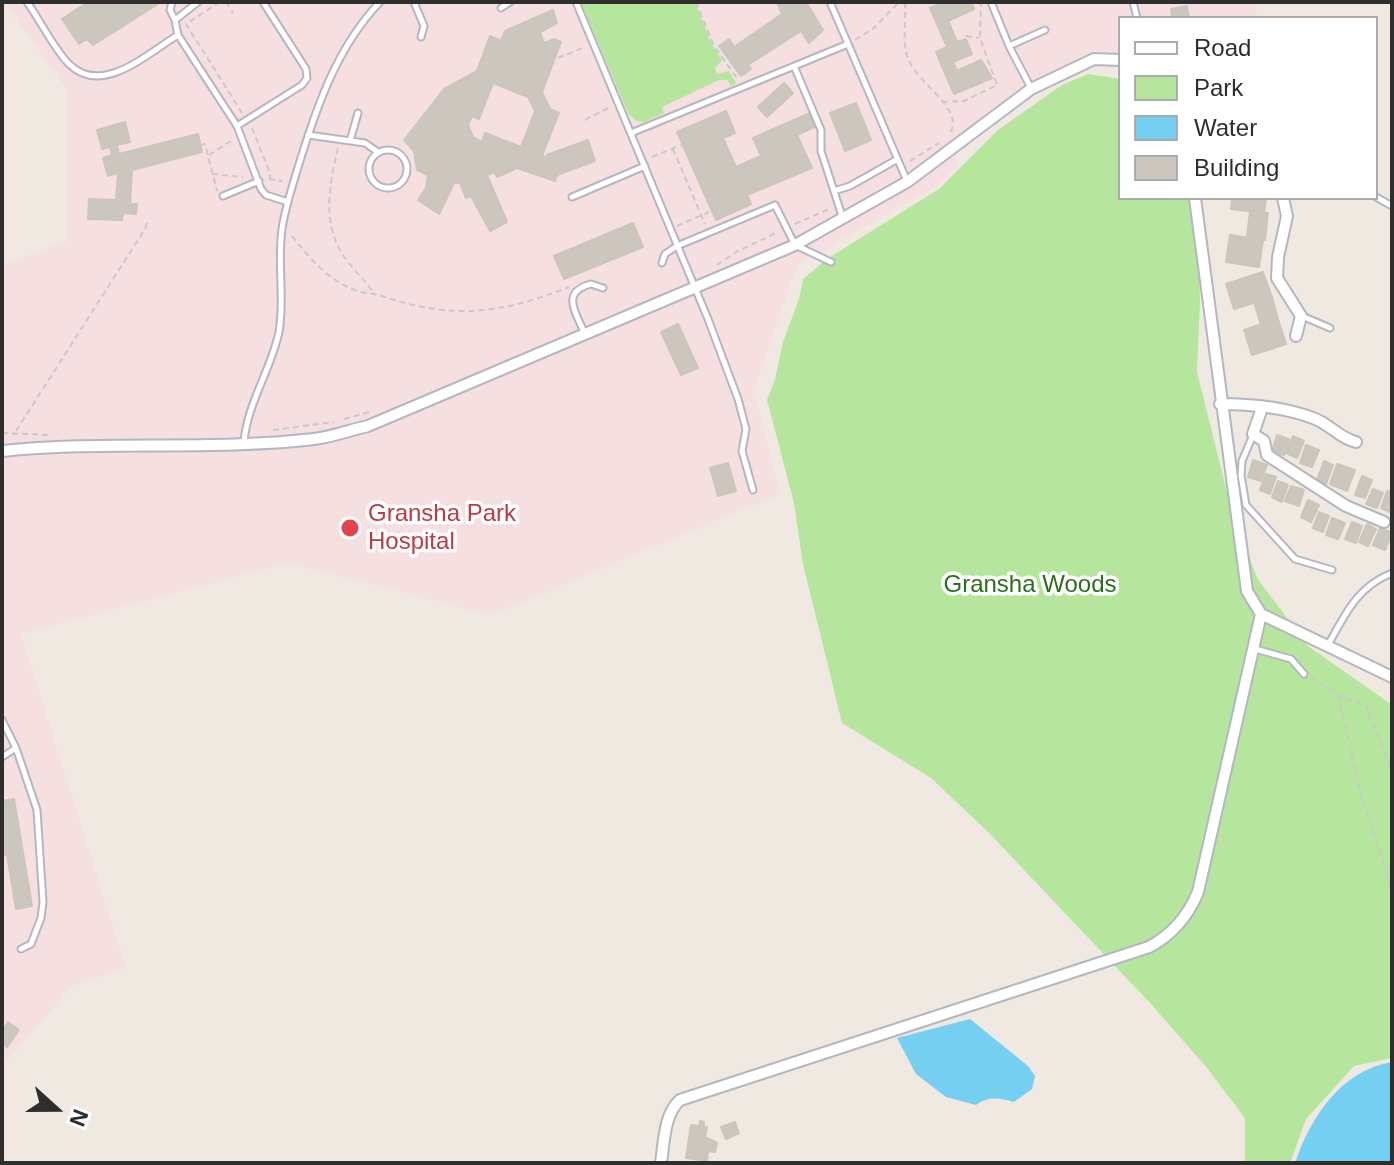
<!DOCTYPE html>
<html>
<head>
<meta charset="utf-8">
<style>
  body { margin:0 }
  #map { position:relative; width:1394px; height:1165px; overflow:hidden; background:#efe9e1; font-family:Arial,sans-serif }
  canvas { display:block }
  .frame { position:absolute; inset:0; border:4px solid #2e2e2e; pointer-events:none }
  .legend { position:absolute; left:1118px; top:16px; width:260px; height:184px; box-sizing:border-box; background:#fff; border:2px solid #ababab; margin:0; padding:10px 14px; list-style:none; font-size:24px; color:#2e2e2e }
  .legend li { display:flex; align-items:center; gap:16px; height:40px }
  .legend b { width:40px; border:2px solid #ababab }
  .north { position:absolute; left:16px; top:1069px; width:80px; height:80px; -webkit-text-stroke:6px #fff; paint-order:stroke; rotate:111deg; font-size:22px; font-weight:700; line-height:32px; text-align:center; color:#2e2e2e }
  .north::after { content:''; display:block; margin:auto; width:28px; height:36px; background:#2e2e2e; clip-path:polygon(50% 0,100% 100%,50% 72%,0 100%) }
</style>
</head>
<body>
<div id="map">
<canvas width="1394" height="1165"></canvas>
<div class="frame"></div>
<ul class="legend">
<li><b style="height:10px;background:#fff"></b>Road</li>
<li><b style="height:22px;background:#b6e59e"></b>Park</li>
<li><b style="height:22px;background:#75cff0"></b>Water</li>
<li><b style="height:22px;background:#cbc7bf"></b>Building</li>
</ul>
<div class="north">N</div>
</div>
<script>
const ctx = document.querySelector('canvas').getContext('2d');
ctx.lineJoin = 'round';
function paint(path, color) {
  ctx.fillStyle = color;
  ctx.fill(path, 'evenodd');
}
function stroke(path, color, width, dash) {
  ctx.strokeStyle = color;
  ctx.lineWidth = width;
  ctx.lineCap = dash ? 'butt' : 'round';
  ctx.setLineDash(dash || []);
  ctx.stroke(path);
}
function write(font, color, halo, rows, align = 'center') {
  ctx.font = font + ' Arial,sans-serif';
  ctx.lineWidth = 7;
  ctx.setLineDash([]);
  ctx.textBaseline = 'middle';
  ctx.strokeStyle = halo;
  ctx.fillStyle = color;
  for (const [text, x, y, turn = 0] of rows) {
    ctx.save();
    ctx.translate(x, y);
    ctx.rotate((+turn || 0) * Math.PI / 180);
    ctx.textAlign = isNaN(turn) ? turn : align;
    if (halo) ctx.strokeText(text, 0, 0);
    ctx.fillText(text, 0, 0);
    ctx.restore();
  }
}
paint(new Path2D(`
  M4 2H1254L1257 18H1120V55L1097 51 1014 92 954 140 957 165 937 186 797 265 754 391 780 494 491 615 287 563 21 634 126 968 73 985 2 1066V265L67 241V90Z`), '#f5dfe0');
paint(new Path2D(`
  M581 2H695L712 45 722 60 715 68 717 74 729 71 736 83 731 86 727 80H719L662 107 664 113 644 122 636 121 628 113Z
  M1088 74 1120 79V198H1191L1198 248 1200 300 1197 372 1230 504 1257 578 1308 646 1392 705V1058L1354 1066 1306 1119 1290 1163H1245V1118L1207 1068 1151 1004 989 833 931 778 842 723 803 564 794 503 767 400 775 380 783 342 799 299 803 279 827 259 939 189 998 130 1062 85Z`), '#b6e59e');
paint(new Path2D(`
  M970 1019 1028 1066 1035 1076 1032 1089 1014 1102C999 1098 989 1096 976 1105L946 1097 916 1074 897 1038Z
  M1392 1062V1163H1295C1311 1117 1340 1071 1392 1062Z`), '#75cff0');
const building = new Path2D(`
  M88 2H156L158 4 93 45 87 39 79 44 62 19Z
  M777 2H806L823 30 809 43 801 31 748 65 751 69 741 76 719 46 729 39 734 47 782 14Z
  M945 2H971L974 9 948 21 957 42 966 39 972 54 953 62 957 71 981 60 992 78 954 94 936 52 947 47 930 8Z
  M1187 6 1189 18H1172L1171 9Z
  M553 10 557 23 540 32 544 43 554 39 561 42 542 92 550 109 559 113 542 156 548 158 547 155 588 140 595 161 557 175 555 181 517 168 497 177 495 172 487 175 507 222 490 231 471 196 466 198 460 183H454L439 214 418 200 426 188 428 175 417 170 414 151 404 140 444 89 477 71 490 36 501 41 505 31ZM493 83 528 97 535 111 521 147 485 133 482 142 473 137 468 125 472 116 479 119Z
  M784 83 793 93 767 117 758 107Z
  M856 103 871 140 845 151 830 113Z
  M726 111 735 133 723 138 736 167 761 156 753 138 810 113 816 126 797 135 812 168 747 195 751 204 716 220 677 132Z
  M125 122 130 142 117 145 119 154 198 134 202 152 132 170 130 204H137L136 214 123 213 122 220 88 219 89 199 116 200 118 173 108 176 103 158 112 155 110 147 102 149 97 130Z
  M1232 198H1266L1264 213 1231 209Z
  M1250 211 1268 213 1265 240 1247 237Z
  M633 223 643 247 564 279 554 256Z
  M1230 235 1263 240 1259 267 1226 262Z
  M1263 272 1272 297 1234 309 1226 284Z
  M1272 297 1278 319 1261 325 1254 302Z
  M1278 319 1286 344 1252 355 1244 330Z
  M678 324 698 368 681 375 661 332Z
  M1277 435 1289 439 1284 455 1272 451Z
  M1293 436 1304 441 1297 458 1286 453Z
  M1306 445 1319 450 1312 467 1300 463Z
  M1253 460 1267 465 1261 481 1248 477Z
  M1324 461 1333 465 1326 484 1317 480Z
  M728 463 736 491 718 496 710 468Z
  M1337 464 1355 470 1347 491 1330 484Z
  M1266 474 1276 477 1270 494 1260 490Z
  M1362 476 1372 480 1365 498 1355 495Z
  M1278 481 1288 485 1282 502 1272 497Z
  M1291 486 1304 490 1299 506 1285 501Z
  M1373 489 1383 493 1377 508 1366 504Z
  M1387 491 1392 492V513L1381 508Z
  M1308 500 1319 505 1311 522 1301 517Z
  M1319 512 1329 516 1323 532 1313 528Z
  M1332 518 1345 523 1338 539 1326 535Z
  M1352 522 1362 526 1356 543 1345 539Z
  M1367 524 1376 529 1368 546 1359 542Z
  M1380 528 1392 533 1385 550 1373 545Z
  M14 799 32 906 16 909 7 854 2 855V801Z
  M8 1022 19 1030 7 1047 2 1044V1025L5 1027Z
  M700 1121 704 1122V1127H707L705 1137 717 1143 715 1152 708 1151 707 1161 686 1158 691 1125 699 1126Z
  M735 1122 739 1133 726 1139 721 1127Z`);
paint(building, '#cbc7bf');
stroke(building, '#cbc5ba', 2);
const lane = new Path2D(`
  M27 2C40 20 54 49 69 64 102 97 148 53 178 35
  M172 2 170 10 175 20
  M198 2 175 20 178 35 237 126 261 189 266 195 288 202
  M414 2 424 26 421 37
  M576 2 708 319 738 399 746 429 742 451 753 490
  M830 2 907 181
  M991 2 1009 46 1031 88
  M1133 2 1137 18
  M501 8 510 2
  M1009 46 1045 30
  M794 66 821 130V151L842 216
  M237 126 302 85 307 78 306 69 263 2
  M631 133 848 44
  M308 135 365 143 378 152
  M350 141 358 113
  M369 169a19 19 0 1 1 38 0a19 19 0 1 1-38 0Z
  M834 191 850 186 896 160
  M223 196 259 181
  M572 197 645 166
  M1376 197 1392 206
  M662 263 665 254 677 246 775 205 795 245 831 262
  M1302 316 1330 328
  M584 332C576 313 560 292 591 284L603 288
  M1253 435 1242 461 1241 475 1246 505 1295 559 1332 570
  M244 442C247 404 271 370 279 332 285 298 277 263 282 229 285 207 293 185 299 164 317 106 337 47 380 2
  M1328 645C1346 613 1357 587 1392 573
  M1255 649 1291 659 1304 674
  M2 720 16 748 37 810 43 902 41 918 31 944 21 949
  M2 757 16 748`);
const street = new Path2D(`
  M1195 198 1247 591 1261 614 1392 677
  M1283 198 1287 216 1278 257 1277 278 1301 316 1296 336
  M1220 404C1250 404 1286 408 1313 418 1330 424 1339 438 1356 442
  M1262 408 1253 434 1264 441 1267 455 1346 506 1384 522
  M2 451C105 440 210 451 314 439 332 437 350 430 368 426L795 245 907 182 1031 89 1094 59 1120 60
  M661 1163C664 1143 664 1114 680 1100L1149 947C1172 935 1188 916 1198 892L1261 614`);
stroke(lane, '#b4b7c1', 9);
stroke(street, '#b4b7c1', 14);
stroke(new Path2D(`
  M220 2 186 24 242 113
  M226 2 233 13
  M696 2 714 46 737 78
  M905 2C906 18 903 37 906 52 912 83 966 106 950 134
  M966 36 979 38
  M855 40 874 28 899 2
  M558 58 585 47
  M942 102 964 101 997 85 980 38 981 2
  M585 120 610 107
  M252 128 270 173V180
  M200 145 205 144 217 191
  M338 148C330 182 322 219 341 252 349 266 363 277 372 291
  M673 149 705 224
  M209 155 234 139
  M652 157 681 145
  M910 161 939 143
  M212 174 243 177
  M269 179 282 181
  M795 224 829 209
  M677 226 709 212
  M292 236C309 258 330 282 358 291 365 294 374 293 382 296 452 320 502 314 569 287
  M717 265 736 252 778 232
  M344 419 373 411
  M273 430 334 422
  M16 431 145 229 147 223
  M2 433 51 435
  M1312 678 1338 695 1366 706 1392 772
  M1338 695 1362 799 1392 889`), '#c9c9c9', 2, [6, 4]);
stroke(lane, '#fff', 5);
stroke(street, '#fff', 10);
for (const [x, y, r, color] of [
  [350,528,10,"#e0444e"]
]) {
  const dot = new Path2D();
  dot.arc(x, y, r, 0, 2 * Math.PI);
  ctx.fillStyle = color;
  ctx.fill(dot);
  stroke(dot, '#fff', 3);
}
write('24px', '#be3a42', '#fff', [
  ["Gransha Park",368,514],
  ["Hospital",368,542]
], 'left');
write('24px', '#2c6e1b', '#fff', [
  ["Gransha Woods",1030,585]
]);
</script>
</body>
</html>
